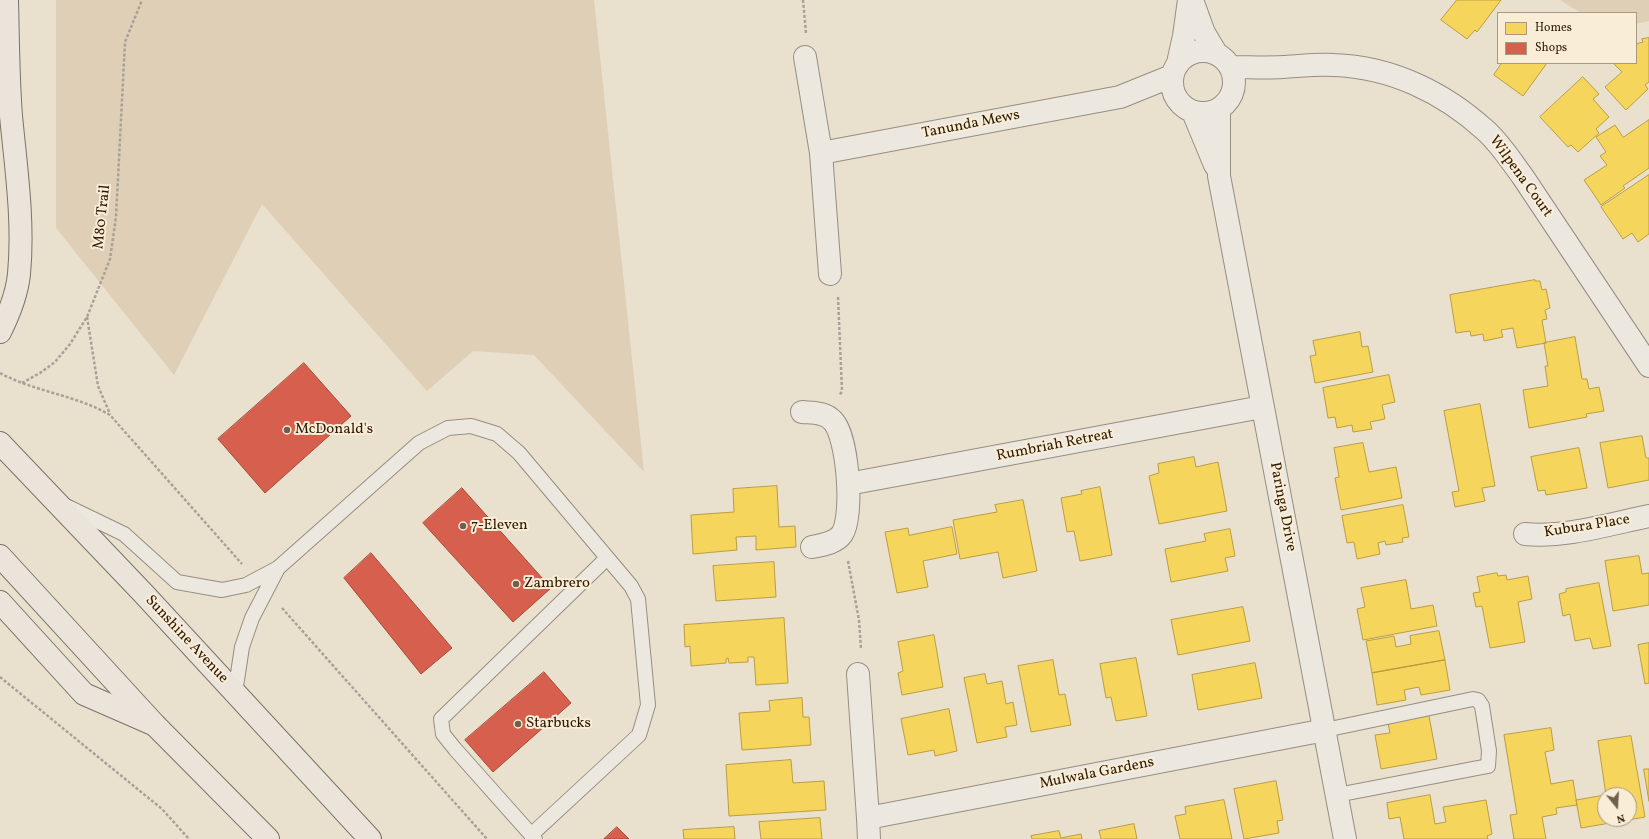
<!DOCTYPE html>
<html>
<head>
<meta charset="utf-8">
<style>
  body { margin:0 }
  #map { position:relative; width:1649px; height:839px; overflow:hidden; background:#eae0ce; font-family:Vollkorn,serif }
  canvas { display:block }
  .legend { position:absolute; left:1497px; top:12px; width:140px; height:52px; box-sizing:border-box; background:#f9edd7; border:1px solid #a89982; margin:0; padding:5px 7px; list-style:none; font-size:12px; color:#2f1a03 }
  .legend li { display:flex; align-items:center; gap:8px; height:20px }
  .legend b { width:20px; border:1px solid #a89982 }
  .north { position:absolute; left:1597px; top:787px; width:40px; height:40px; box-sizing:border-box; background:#f9edd7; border:1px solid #a89982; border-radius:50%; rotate:162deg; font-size:11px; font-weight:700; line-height:16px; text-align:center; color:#2f1a03 }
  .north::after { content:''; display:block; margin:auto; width:14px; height:18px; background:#705f4a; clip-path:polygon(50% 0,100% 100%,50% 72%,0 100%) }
</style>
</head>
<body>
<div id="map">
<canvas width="1649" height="839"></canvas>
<ul class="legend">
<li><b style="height:11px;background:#f6d55c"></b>Homes</li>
<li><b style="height:11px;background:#d6604d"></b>Shops</li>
</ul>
<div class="north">N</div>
</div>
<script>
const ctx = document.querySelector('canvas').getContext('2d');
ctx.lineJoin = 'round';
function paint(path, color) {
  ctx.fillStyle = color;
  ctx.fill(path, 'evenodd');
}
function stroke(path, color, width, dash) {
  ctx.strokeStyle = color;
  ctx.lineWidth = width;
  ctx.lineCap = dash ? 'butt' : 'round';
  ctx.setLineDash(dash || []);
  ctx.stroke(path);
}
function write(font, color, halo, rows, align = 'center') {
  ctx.font = font + ' Vollkorn,serif';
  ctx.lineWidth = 4;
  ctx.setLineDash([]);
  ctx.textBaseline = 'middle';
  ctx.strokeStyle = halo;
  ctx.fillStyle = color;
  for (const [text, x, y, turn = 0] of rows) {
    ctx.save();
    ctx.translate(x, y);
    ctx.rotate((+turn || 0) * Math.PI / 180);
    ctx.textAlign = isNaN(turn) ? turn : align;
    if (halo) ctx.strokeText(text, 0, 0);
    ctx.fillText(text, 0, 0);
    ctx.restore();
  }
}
paint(new Path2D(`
  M56 0H594L644 472 534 355 473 351 427 391 262 204 174 375 56 228Z
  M1560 0H1649V21L1636 24V13H1581Z`), '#decfb6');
const homes = new Path2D(`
  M1457 0H1501L1477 32 1475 30 1467 39 1441 20Z
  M1649 38V82L1645 85 1648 89 1626 110 1605 87 1622 72 1613 63H1636V44L1643 42 1642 39Z
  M1502 63H1547L1523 96 1494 75Z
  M1583 77 1599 94 1593 99 1609 117 1596 129 1599 133 1578 152 1571 145 1568 147 1540 117Z
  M1649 120V168L1623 186 1625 188 1601 205 1584 180 1607 165 1600 156 1606 152 1596 137 1615 125 1623 137Z
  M1649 175V234L1638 242 1632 233 1623 239 1601 207Z
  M1535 280V281H1540L1542 290 1546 289 1550 308 1545 310 1547 319 1542 320 1546 343 1517 348 1513 328 1501 330 1503 337 1484 341 1483 334 1471 336 1470 331 1456 333 1450 295Z
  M1360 332 1362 347 1368 346 1373 372 1315 383 1310 356 1316 355 1313 341Z
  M1575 337 1582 379H1587L1589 389 1599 387 1604 411 1586 414 1587 417 1529 428 1523 390 1548 386 1545 366H1548L1544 343Z
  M1389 375 1395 402 1382 405 1385 419 1370 422 1372 429 1353 432 1352 425 1337 428 1335 417 1328 418 1323 388Z
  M1480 404 1495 486 1482 488 1485 501 1455 507 1452 492 1459 491 1444 411Z
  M1642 436 1646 458H1649V480L1608 488 1600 443Z
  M1363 443 1369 472 1396 467 1402 498 1341 510 1335 478 1339 477 1334 448Z
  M1579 448 1587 488 1546 495 1545 490 1538 491 1531 457Z
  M1194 457 1196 467 1218 462 1227 511 1159 524 1149 476 1159 473 1158 464Z
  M777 486 779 527 795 526 796 547 756 550V536L736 537 737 550 693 554 691 515 734 512 733 489Z
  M1100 487 1112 555 1080 561 1074 531 1067 532 1061 498 1082 494 1081 491Z
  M1023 500 1037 571 1003 578 998 552 960 559 953 520 997 512 995 505Z
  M1403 505 1409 537 1402 538 1403 542 1386 545 1385 541 1378 543 1380 554 1357 559 1354 542 1347 543 1342 516Z
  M952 527 957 554 923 561 928 587 897 593 885 532 908 528 909 535Z
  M1230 529 1235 556 1225 558 1228 571 1171 582 1165 549 1206 541 1204 534Z
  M1639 556 1642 574 1649 573V605L1613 611 1605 561Z
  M774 562 776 597 716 601 713 566Z
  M1497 573 1498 576 1506 575 1507 580 1528 576 1532 599 1518 602 1525 642 1490 648 1482 606 1476 607 1473 593 1480 592 1477 577Z
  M1406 580 1411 609 1433 605 1437 626 1363 640 1357 609 1365 607 1361 588Z
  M1599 583 1611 646 1593 649 1590 638 1575 641 1570 614 1563 616 1559 594 1566 592V589Z
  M1243 607 1250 641 1178 655 1171 620Z
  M784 618 788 683 756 685 754 657H748V662L729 663 728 658 726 659V663L691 666 690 646 685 647 684 625Z
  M1439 631 1445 660 1372 673 1366 641 1394 636 1396 647 1411 644 1410 636Z
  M934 635 943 687 902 695 898 673 903 671 898 642Z
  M1649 643V683L1645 684 1638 645Z
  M1136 658 1147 716 1116 721 1111 697 1106 698 1100 664Z
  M1053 660 1059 695 1065 694 1071 725 1031 732 1018 666Z
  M1445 660 1450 690 1421 695 1419 687 1404 690 1406 700 1377 705 1372 673Z
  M1255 663 1262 698 1198 710 1192 675Z
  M985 674 987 684 1002 681 1006 704 1013 702 1017 725 1005 727 1007 737 977 743 964 678Z
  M802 698 803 717H809L811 745 742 750 739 713 770 711 769 701Z
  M949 709 957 751 935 756 934 750 908 755 901 719Z
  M1429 716 1437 759 1381 769 1375 735 1390 733 1388 723Z
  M1551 728 1554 750 1545 752 1551 784 1573 780 1577 805 1556 808 1557 814 1542 817 1546 839H1514L1510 815 1517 814 1504 735Z
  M1631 736 1645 817 1581 828 1576 800 1605 795V819H1629V795H1606L1598 741Z
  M791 760 793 783 824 781 826 810 729 816 726 765Z
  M1644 769H1649V801Z
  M1276 781 1283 820 1277 821 1279 833 1244 839 1234 789Z
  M1430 795 1435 824 1446 822 1443 807 1486 800 1492 834 1487 836 1488 839H1404L1400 817 1389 819 1387 803Z
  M1224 800 1232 839H1180L1175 816 1186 814 1185 807Z
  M820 818 822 839H761L759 822Z
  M1134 824 1137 839H1101L1099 831Z
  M734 827 735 839H684L683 830Z
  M1059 831 1061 838 1081 834 1082 839H1032L1031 836Z`);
paint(homes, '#f6d55c');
stroke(homes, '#ba9d41', 1);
const shops = new Path2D(`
  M304 363 351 416 265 493 218 439Z
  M462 488 551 588 513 622 423 523Z
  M371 553 452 648 421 674 344 578Z
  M544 672 571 703 493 772 465 740Z
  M617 827 629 839H604Z`);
paint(shops, '#d6604d');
stroke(shops, '#a44b37', 1);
const service = new Path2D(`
  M66 506 124 534 177 582 222 590 246 585 278 568 419 443 448 428 471 426 497 434 519 453 631 586 638 599 648 705 639 735 531 835
  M235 693 242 647 252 618 278 568
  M1325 730 1473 699 1478 700 1482 706 1489 751 1488 766 1337 795
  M535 839 455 749 443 734 441 719 607 558`);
const minor = new Path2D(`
  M1192 0 1204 33 1216 53
  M1172 82a31 31 0 1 1 62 0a31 31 0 1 1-62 0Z
  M805 57 821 153 830 274
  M1178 63 1184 36 1189 0
  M1231 67C1248 67 1266 68 1283 67 1300 66 1317 64 1334 65 1391 67 1443 92 1485 130 1500 143 1511 161 1523 177L1649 366
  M1219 109V176L1345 839
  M1193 112 1215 165
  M821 153 1120 97 1172 76
  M802 412C813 413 825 412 833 421 848 437 854 516 842 534 836 543 822 545 812 547
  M848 484 1262 407
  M1525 534C1564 538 1610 524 1649 516
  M858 674 868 818 1325 730
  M868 818 869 839`);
const primary = new Path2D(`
  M0 443 143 593 370 839
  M0 556 155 725 268 839`);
const motorway = new Path2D(`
  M0 332C9 314 17 294 19 274 24 222 16 168 11 116 8 77 8 39 7 0
  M0 602 84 694 155 725`);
stroke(service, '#968e81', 16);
stroke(minor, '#968e81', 24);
stroke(primary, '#7b7366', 24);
stroke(motorway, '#7b7366', 24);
stroke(new Path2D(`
  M803 0 806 33
  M838 297 842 391 839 396
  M87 317 98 386 110 414
  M0 373C35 392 76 395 110 415L242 564
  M22 383 40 373 55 362 70 344 87 317 110 259 116 217 125 42 142 0
  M848 561 859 620 861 649
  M282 608 487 839
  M0 677 162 809 189 839`), '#a8a198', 2.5, [3, 2]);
stroke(service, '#ede8df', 14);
stroke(minor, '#ede8df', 22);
stroke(primary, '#ebe4da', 22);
stroke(motorway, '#ebe4da', 22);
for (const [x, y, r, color] of [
  [287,430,4,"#705f4a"],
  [463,526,4,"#705f4a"],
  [516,584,4,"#705f4a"],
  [518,724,4,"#705f4a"]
]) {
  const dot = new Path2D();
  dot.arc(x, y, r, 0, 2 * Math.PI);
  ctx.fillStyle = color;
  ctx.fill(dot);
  stroke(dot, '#f9edd7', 1.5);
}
write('15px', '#2f1a03', '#f9edd7', [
  ["Tanunda Mews",971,125,-11],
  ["Wilpena Court",1520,177,54],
  ["M80 Trail",103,217,-84],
  ["Rumbriah Retreat",1055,446,-11],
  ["Paringa Drive",1282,507,79],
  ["Kubura Place",1587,527,-9],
  ["Sunshine Avenue",186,640,47],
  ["Mulwala Gardens",1097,774,-11]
]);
write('15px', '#2f1a03', '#f9edd7', [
  ["McDonald's",295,430],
  ["7-Eleven",471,526],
  ["Zambrero",524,584],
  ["Starbucks",526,724]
], 'left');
</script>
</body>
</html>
